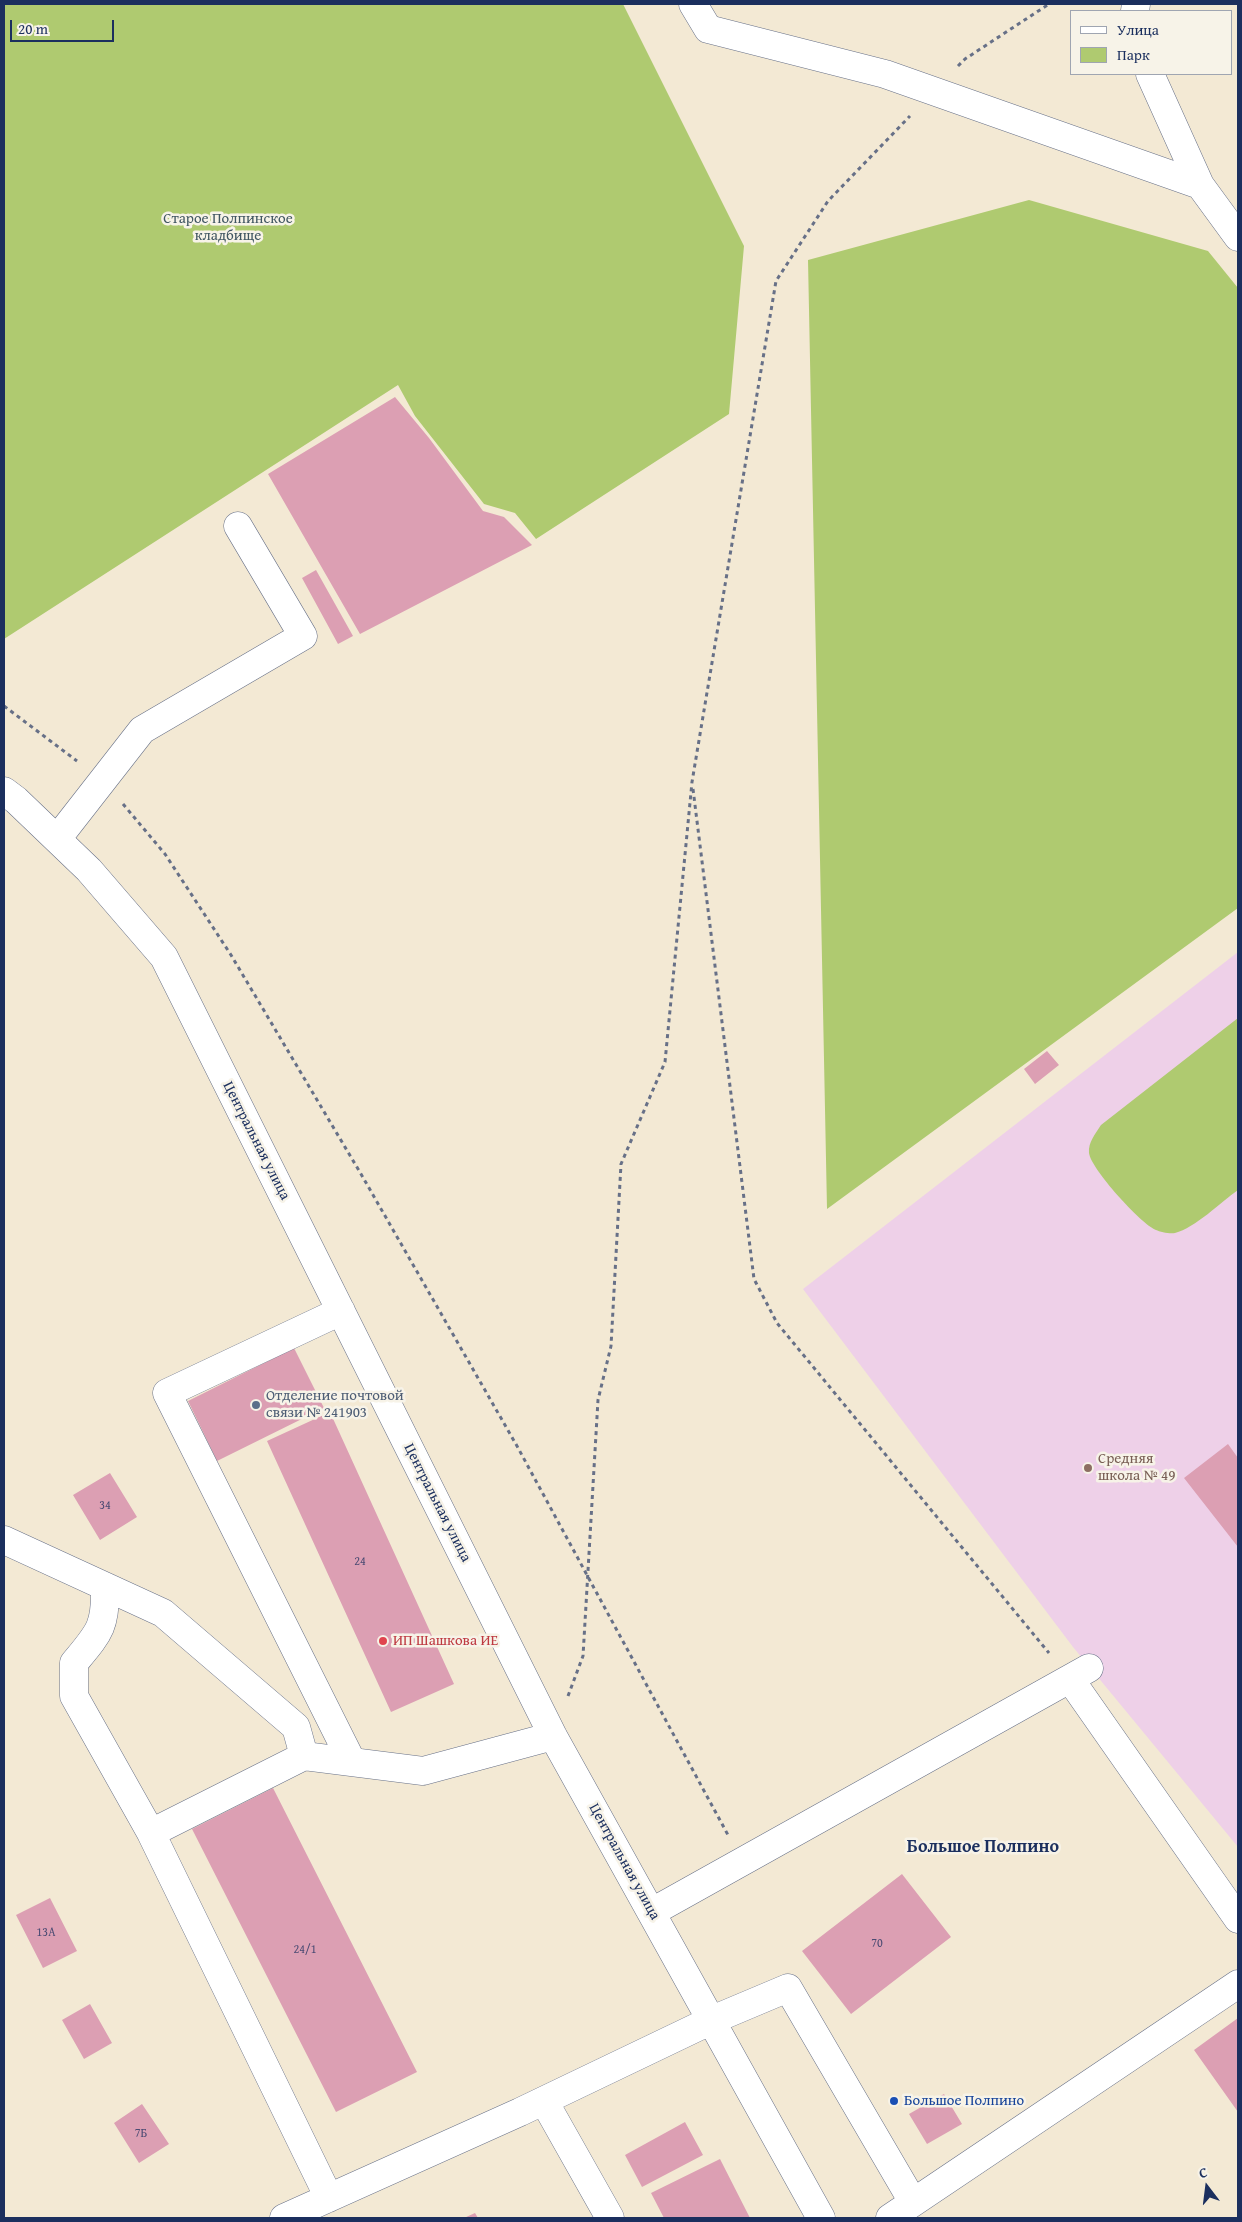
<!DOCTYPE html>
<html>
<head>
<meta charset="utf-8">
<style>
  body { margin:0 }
  #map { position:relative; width:1242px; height:2222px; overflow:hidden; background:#f3e9d4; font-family:"Gentium Book Plus",serif }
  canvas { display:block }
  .frame { position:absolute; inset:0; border:5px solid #1b2f5e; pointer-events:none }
  .legend { position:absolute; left:1070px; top:10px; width:162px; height:65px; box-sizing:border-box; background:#f7f3e8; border:1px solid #9fa5b1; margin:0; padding:6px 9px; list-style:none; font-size:15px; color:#1b2f5e }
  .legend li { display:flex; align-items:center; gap:10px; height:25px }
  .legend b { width:25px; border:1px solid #9fa5b1 }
  .north { position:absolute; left:1182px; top:2162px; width:50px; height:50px; -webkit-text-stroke:4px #f7f3e8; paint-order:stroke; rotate:345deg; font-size:14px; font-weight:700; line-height:20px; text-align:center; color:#1b2f5e }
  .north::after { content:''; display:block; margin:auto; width:18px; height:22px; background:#1b2f5e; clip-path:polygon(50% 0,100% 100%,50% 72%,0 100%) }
  .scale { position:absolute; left:10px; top:20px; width:104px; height:22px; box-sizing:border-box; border:2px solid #1b2f5e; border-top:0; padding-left:6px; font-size:15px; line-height:18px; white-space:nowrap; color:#1b2f5e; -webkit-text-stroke:4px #f7f3e8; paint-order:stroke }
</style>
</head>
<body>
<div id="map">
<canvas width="1242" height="2222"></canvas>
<div class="frame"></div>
<ul class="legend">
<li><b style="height:6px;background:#fff"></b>Улица</li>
<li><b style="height:14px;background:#afca70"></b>Парк</li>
</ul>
<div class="north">С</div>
<div class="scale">20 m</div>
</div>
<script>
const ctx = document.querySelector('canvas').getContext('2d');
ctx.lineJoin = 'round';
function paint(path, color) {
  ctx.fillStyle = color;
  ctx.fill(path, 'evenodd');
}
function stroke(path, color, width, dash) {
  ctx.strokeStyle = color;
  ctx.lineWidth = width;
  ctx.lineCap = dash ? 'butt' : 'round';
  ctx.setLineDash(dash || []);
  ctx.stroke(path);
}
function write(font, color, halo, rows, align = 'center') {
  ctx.font = font + ' "Gentium Book Plus",serif';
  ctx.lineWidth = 5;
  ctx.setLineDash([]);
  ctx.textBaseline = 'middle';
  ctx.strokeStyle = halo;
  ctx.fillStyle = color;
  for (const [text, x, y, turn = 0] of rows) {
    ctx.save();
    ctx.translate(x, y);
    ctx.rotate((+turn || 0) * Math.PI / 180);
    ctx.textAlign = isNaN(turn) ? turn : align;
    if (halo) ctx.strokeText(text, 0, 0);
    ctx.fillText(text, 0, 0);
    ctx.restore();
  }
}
paint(new Path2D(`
  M1238 952V1847L1073 1647 803 1289Z`), '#eed0e8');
paint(new Path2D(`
  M4 4H623L744 246 729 414 536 539 515 513 484 504 415 416 398 385 4 639Z
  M1029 200 1208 251 1238 288V908L827 1209 808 260Z
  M1238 1018V1190C1221 1202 1195 1228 1175 1233 1170 1234 1160 1232 1156 1230 1141 1224 1091 1169 1089 1153 1088 1142 1096 1133 1101 1125Z`), '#afca70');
paint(new Path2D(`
  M395 397 429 438 483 511 504 517 532 545 360 634 268 474Z
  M316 570 353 636 338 644 302 578Z
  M1047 1051 1059 1065 1035 1084 1024 1069Z
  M294 1348 324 1408 217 1461 188 1401Z
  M330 1412 454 1684 391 1712 267 1441Z
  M1228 1444 1238 1458V1547L1184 1478Z
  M110 1473 137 1517 100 1540 73 1495Z
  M273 1788 417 2072 336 2112 192 1829Z
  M902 1874 951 1937 851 2014 802 1951Z
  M50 1898 77 1951 43 1968 16 1915Z
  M90 2004 112 2043 84 2059 62 2020Z
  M1238 2018V2112L1194 2050Z
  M944 2094 962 2124 927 2144 909 2114Z
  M142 2104 169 2144 139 2163 114 2123Z
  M685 2122 703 2155 642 2187 625 2155Z
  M720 2159 750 2218H664L651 2193Z
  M475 2213 478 2218H464Z`), '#dc9fb3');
const minor = new Path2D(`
  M693 4 708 29 885 74 1200 185 1238 237
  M1135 11 1136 4
  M1150 74 1200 185
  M4 791 16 800 89 870 164 957 553 1736 821 2218
  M57 839 142 730 303 636 238 526
  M341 1311 167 1393 352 1762
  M4 1540 163 1613 296 1727 304 1756
  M105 1587C106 1627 99 1633 74 1663V1696L151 1833 329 2198
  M1070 1679 1238 1919
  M151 1833 304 1756 423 1771 553 1736
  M652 1912 1089 1668
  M544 2101 610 2218
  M284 2218 520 2112 712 2020 788 1988 913 2202
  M890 2218 1238 1984`);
stroke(minor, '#677087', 29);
stroke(new Path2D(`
  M958 66 965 59 1049 4
  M4 706 77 761
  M693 789 754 1279 777 1323 1049 1653
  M123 804 165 854 231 955 361 1174 517 1446 728 1835
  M568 1696 583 1656 598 1400 611 1346 621 1164 665 1062 692 782 776 281 828 201 910 116`), '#677087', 3, [4, 4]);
stroke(minor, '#fff', 28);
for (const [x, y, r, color] of [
  [256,1405,5,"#5c6f8a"],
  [1088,1468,5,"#8d6e63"],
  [383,1641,5,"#e0444e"],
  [894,2101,5,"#1a4fb4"]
]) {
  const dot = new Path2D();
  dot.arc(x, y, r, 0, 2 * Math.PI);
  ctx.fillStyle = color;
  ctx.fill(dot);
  stroke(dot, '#f7f3e8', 2);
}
write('12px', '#4b4b73', null, [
  ["34",105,1506],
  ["24",360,1562],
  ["13А",46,1933],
  ["70",877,1944],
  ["24/1",305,1950],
  ["7Б",141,2134]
]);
write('15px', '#405662', '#f7f3e8', [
  ["Старое Полпинское",228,219],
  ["кладбище",228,236]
]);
write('15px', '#1b2f5e', '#f7f3e8', [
  ["Центральная улица",256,1141,63],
  ["Центральная улица",437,1503,63],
  ["Центральная улица",624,1862,61]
]);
write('15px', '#4e5e75', '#f7f3e8', [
  ["Отделение почтовой",266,1396],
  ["связи № 241903",266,1413]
], 'left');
write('15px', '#785e54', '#f7f3e8', [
  ["Средняя",1098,1459],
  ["школа № 49",1098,1476]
], 'left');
write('15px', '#be3a42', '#f7f3e8', [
  ["ИП Шашкова ИЕ",393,1641]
], 'left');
write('15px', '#164399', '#f7f3e8', [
  ["Большое Полпино",904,2101]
], 'left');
write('bold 18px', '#1b2f5e', '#f7f3e8', [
  ["Большое Полпино",983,1847]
]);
</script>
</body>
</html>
